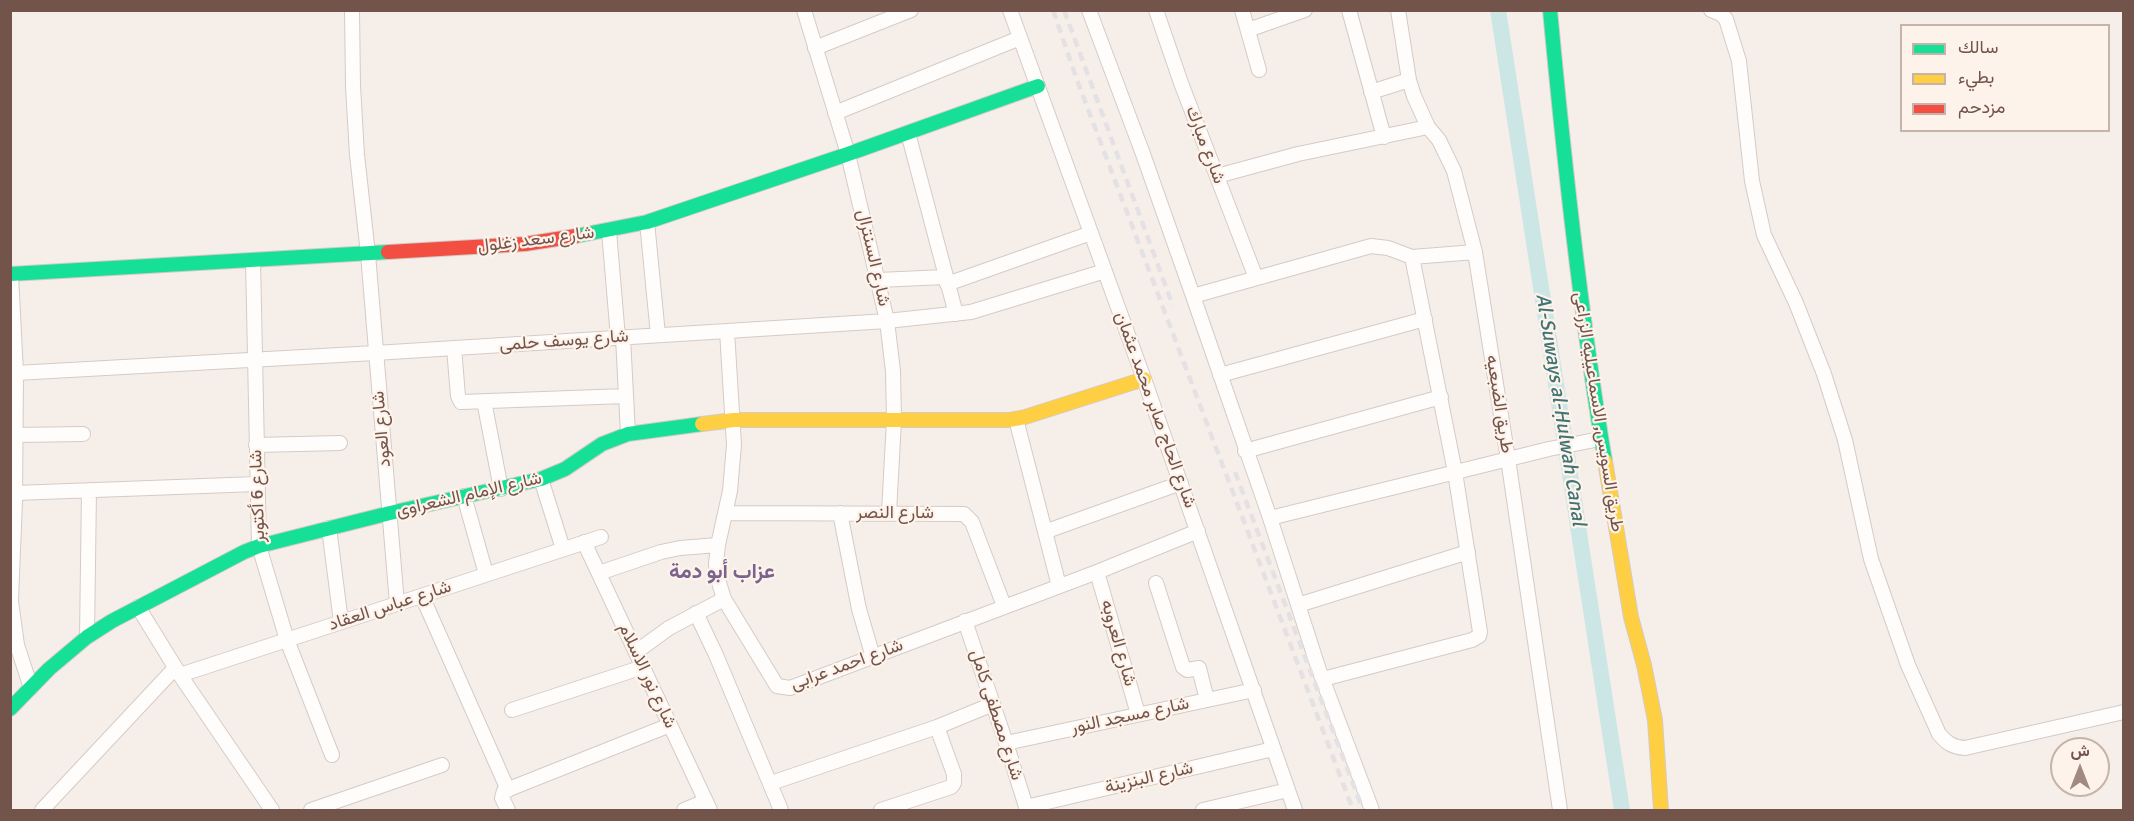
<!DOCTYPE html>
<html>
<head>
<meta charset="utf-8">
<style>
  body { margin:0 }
  #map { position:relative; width:2134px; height:821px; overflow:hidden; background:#f6efe9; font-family:Signika,Vazirmatn,sans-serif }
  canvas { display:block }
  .frame { position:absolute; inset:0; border:12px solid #72544b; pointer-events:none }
  .legend { position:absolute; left:1900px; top:24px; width:210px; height:108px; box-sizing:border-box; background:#fef3ea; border:2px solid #c6b3aa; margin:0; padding:8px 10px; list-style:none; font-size:18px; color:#72544b }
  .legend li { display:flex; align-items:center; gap:12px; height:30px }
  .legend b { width:30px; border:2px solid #c6b3aa }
  .north { position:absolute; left:2050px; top:737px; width:60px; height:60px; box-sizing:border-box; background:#fef3ea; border:2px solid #c6b3aa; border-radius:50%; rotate:0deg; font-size:16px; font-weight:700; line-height:24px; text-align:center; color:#72544b }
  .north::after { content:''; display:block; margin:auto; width:21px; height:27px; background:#a08a82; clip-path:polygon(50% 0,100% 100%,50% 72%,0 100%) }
</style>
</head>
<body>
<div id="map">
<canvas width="2134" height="821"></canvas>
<div class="frame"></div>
<ul class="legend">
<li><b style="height:8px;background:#16e098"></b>سالك</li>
<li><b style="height:8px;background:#ffcf43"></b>بطيء</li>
<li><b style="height:8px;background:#f24e42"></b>مزدحم</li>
</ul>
<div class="north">ش</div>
</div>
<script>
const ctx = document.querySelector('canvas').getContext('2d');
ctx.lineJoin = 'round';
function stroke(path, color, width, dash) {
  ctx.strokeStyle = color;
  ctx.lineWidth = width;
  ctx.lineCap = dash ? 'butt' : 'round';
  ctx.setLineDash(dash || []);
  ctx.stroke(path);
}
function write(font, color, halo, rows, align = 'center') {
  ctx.font = font + ' Signika,Vazirmatn,sans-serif';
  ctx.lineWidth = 4.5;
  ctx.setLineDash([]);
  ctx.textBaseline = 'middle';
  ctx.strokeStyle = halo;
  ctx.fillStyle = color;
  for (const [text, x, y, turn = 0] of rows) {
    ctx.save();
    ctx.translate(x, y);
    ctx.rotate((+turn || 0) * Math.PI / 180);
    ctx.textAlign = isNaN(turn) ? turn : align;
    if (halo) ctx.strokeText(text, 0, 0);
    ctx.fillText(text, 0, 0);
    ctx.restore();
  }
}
stroke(new Path2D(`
  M1498 10 1622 810`), '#cce6e5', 16);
const street = new Path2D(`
  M352 10 353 86 357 155 368 254 397 604
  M804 10 848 154 887 321 893 371 894 420 889 513
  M1010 10 1144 379 1295 810
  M1089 10 1143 154 1193 296 1270 518 1319 670 1372 810
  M1156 10 1181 83 1256 278
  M1242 10 1259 70
  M1349 10 1384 137
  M1398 10 1409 80 1414 96 1428 127 1439 140 1454 171 1475 252 1508 459 1560 810
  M1711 10 1721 14 1726 19 1739 61 1752 181 1764 235 1796 303 1824 374 1845 440 1871 559 1908 665 1939 734C1947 743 1952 747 1965 748L2124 712
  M1248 30 1305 10
  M815 48 911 10
  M1371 92 1409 80
  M835 113 1020 38
  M908 133 956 314
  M1217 176 1298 154 1428 127
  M647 222 658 335
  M609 231 618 338
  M253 260 259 546 287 640 332 755
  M11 274 16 373 15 501 11 601 17 645 31 688
  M878 280 945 277
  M947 284 1091 233
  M1193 296 1371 246 1388 248 1412 257 1475 252
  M727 331 734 445 730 491 718 545 716 564 717 576 724 599 777 686 790 688 1097 572 1198 531
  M623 337 628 434
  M454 348 458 396 461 402 626 396
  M16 373 375 353 887 321 971 312 1105 271
  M1220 375 1425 319
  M484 401 501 489
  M1016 419 1059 586
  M16 435 83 434
  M256 445 340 443
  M1245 451 1441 397
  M541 479 563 549
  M15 493 257 484
  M464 496 486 574
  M725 513 964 514 972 522 1004 606
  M840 513 859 609 873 657
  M1270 518 1549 449 1600 439
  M329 528 341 622
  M1047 531 1181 483
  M584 542 710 810
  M1097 572 1138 714
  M599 573 661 552 680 548 718 545
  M1156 583 1183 667 1187 670 1199 668 1207 700
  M422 596 508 790
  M1298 605 1468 552
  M138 607 180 675 272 810
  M696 613 716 655 781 810
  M965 621 1006 743 1027 810
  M87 637 89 490
  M636 652 669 628 724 599
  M180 675 601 537
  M1323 679 1472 640 1479 636 1480 632 1455 472 1412 257
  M512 710 643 667
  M1006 743 1254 690
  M771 783 937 727 993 704
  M1026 807 1273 749
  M42 810 175 668
  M311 810 442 765
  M508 810 502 798 504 791 670 725
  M684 810 706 801
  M881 810 951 787 954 783V774L937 727
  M1203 810 1288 790`);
const fast = new Path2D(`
  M1550 10C1564 161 1580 311 1605 461
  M576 236 647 222 848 154 1038 86
  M10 274 388 252
  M10 709 49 669 87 637 112 621 244 552 259 546 390 513 541 479 565 469 602 444 628 434 702 424`);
const slow = new Path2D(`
  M702 424 734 420H1009L1025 417 1144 379
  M1605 461 1631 617 1644 665 1655 720 1661 810`);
const jam = new Path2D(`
  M388 252 525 244 576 236`);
stroke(street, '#d4cbc6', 16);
stroke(fast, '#d4cac6', 16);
stroke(slow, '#d4cac6', 16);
stroke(jam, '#d4cac6', 16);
stroke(street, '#fefdfc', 14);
stroke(fast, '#16e098', 14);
stroke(slow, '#ffcf43', 14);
stroke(jam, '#f24e42', 14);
stroke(new Path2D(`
  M1053 10 1077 80 1353 810
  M1064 10 1173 306
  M1235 472 1363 810`), '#e3e1e4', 4.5, [9, 6]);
write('18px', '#72544b', '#fef3ea', [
  ["شارع مبارك",1205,145,69],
  ["شارع سعد زغلول",536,240,-7],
  ["شارع السنترال",873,258,77],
  ["شارع يوسف حلمى",564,341,-4],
  ["طريق الضبعيه",1499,404,81],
  ["شارع الحاج صابر محمد عثمان",1155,410,70],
  ["طريق السويس, الاسماعيليه الزراعى",1598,412,81],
  ["شارع العود",382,429,-95],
  ["شارع الإمام الشعراوى",469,495,-13],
  ["شارع 6 أكتوبر",258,496,-92],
  ["شارع النصر",895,513],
  ["شارع عباس العقاد",390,606,-18],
  ["شارع العروبه",1118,643,74],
  ["شارع احمد عرابى",847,665,-20],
  ["شارع نور الاسلام",647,676,65],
  ["شارع مصطفى كامل",996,715,72],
  ["شارع مسجد النور",1130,716,-12],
  ["شارع البنزينة",1149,778,-13]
]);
write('italic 20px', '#407476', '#fef3ea', [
  ["Al-Suways al-Ḥulwah Canal",1560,410,81]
]);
write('bold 21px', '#7a638e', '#fef3ea', [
  ["عزاب أبو دمة",722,572]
]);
</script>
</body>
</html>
